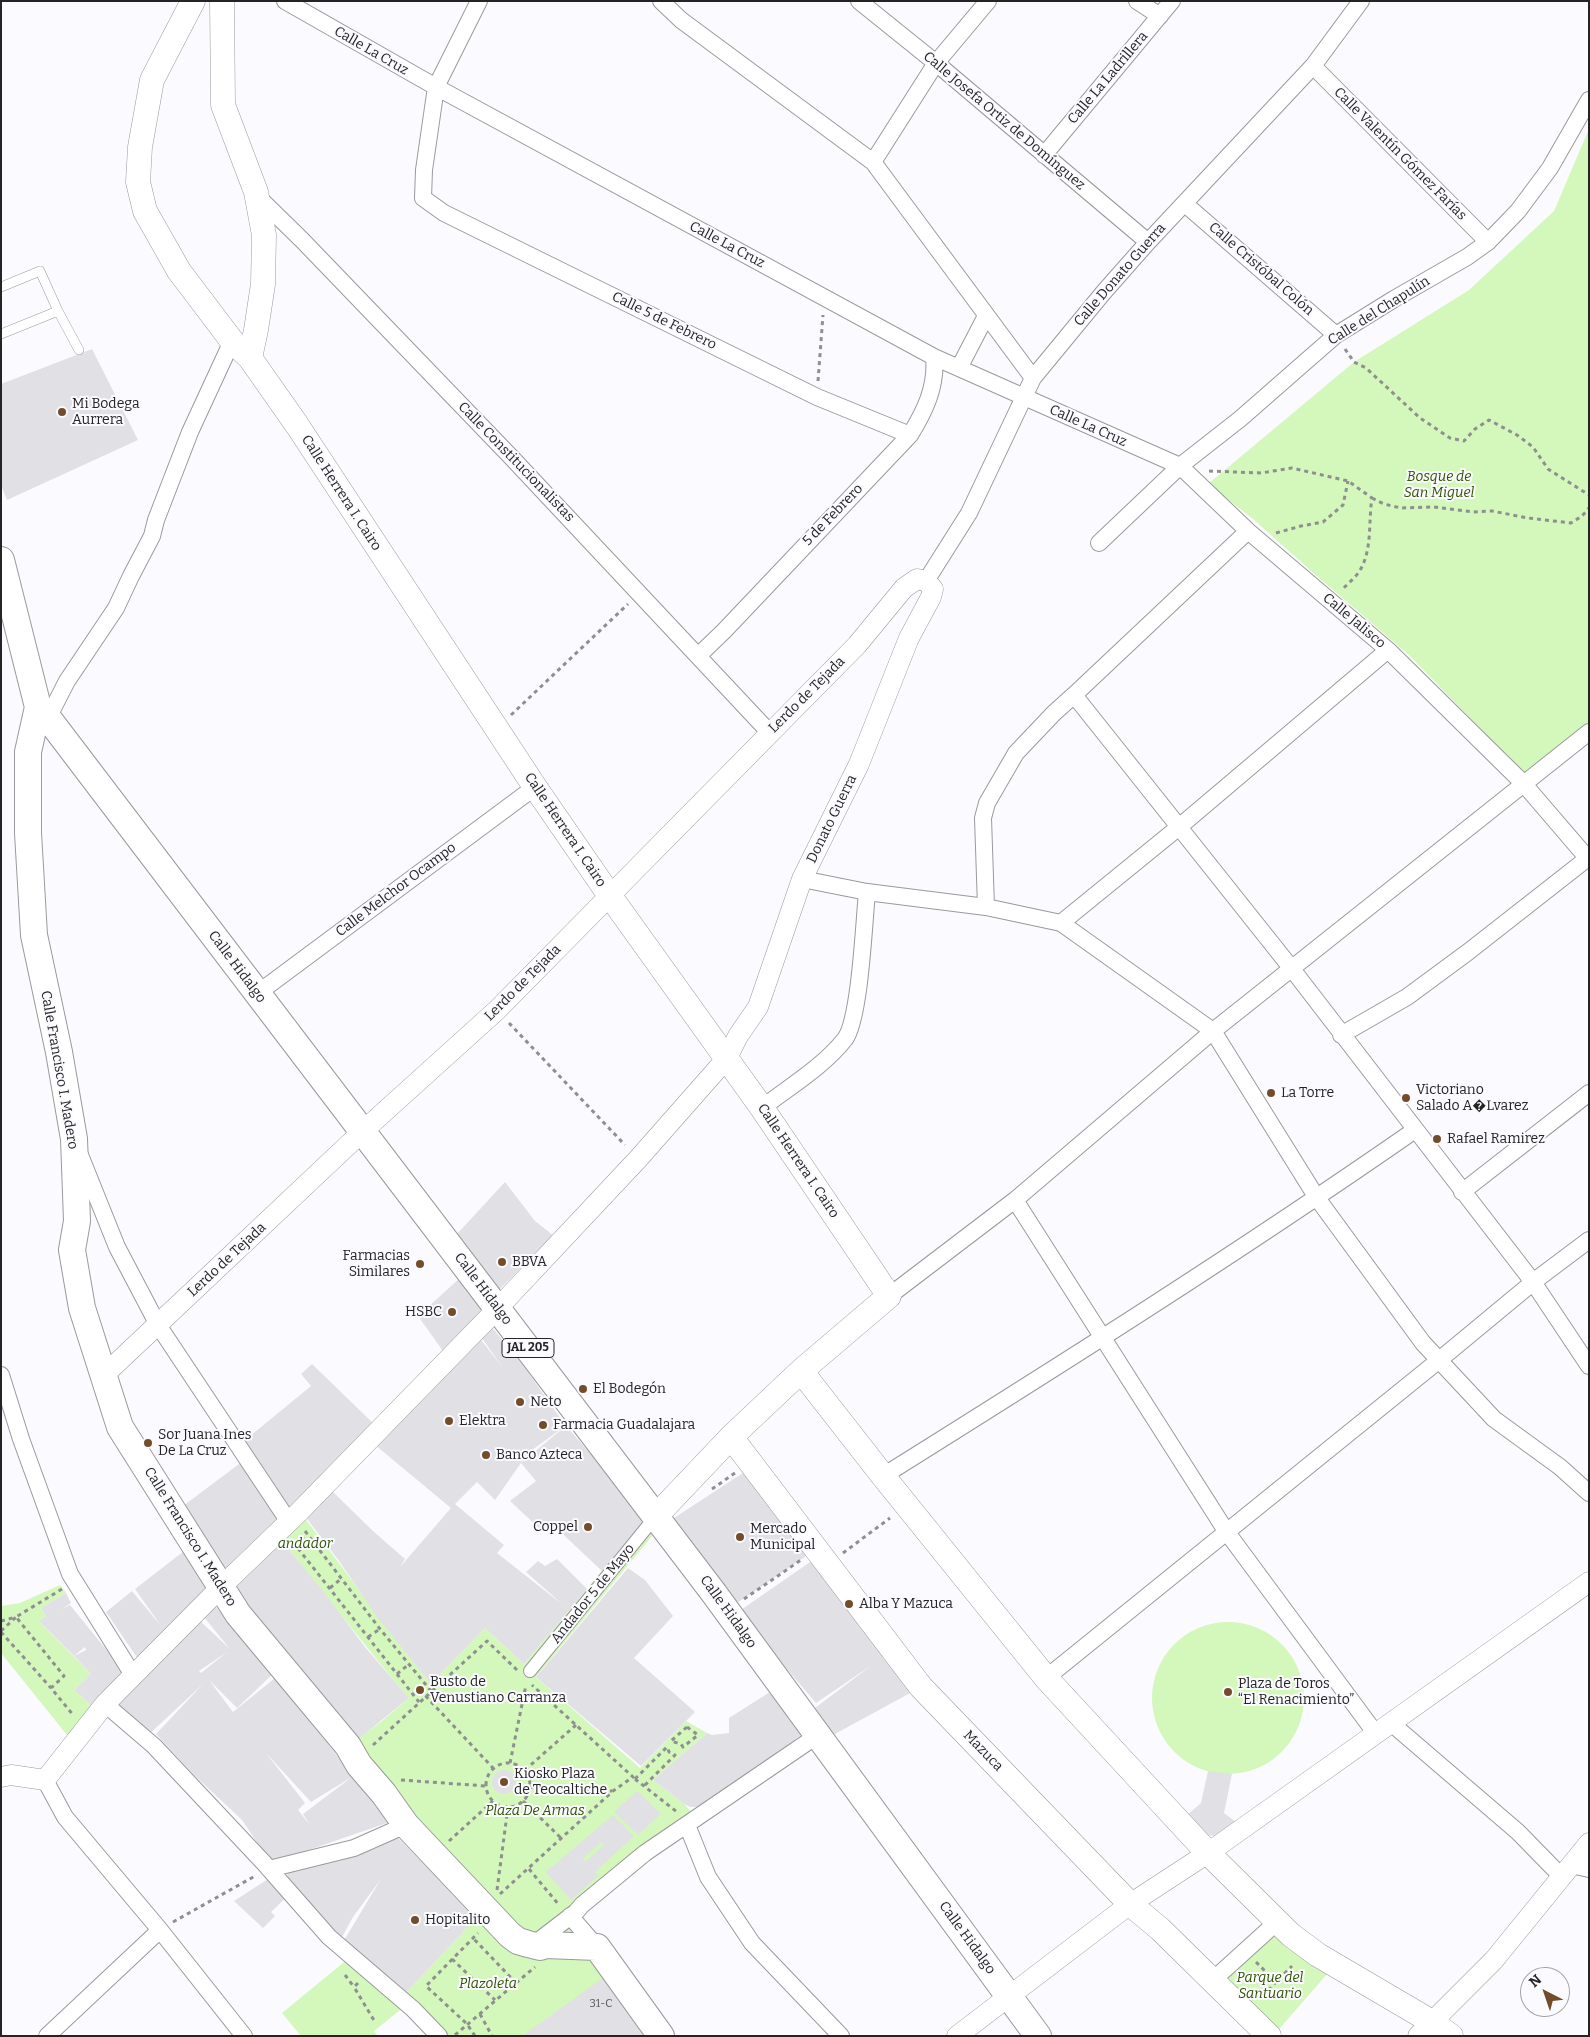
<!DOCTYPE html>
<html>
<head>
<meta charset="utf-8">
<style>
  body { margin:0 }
  #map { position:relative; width:1590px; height:2037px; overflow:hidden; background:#fbfbff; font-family:Bitter,serif }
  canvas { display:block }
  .frame { position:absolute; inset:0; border:2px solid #242425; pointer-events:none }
  .north { position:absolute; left:1520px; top:1967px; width:50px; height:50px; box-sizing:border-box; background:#fbfbff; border:1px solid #a5a5a8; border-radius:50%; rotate:319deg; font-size:14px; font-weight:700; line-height:20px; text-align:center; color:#242425 }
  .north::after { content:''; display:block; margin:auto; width:18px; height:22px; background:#734d2a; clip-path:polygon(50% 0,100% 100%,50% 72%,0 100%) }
</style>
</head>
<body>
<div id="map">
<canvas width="1590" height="2037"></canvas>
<div class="frame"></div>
<div class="north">N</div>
</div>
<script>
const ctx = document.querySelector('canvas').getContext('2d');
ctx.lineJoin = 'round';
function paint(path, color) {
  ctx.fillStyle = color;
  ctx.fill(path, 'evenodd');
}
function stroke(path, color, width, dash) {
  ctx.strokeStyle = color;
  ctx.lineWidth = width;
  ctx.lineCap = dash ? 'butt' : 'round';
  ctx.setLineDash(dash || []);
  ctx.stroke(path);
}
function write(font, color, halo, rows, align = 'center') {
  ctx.font = font + ' Bitter,serif';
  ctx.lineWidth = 4;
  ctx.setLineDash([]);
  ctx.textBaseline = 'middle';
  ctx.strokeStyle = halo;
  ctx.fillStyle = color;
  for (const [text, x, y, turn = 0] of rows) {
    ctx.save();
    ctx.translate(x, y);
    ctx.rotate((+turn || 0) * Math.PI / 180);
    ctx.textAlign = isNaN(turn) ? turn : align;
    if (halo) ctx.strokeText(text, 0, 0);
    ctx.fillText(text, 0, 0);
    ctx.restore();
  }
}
paint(new Path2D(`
  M1589 129V724L1524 774 1409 655 1319 578 1253 519 1208 484 1354 362 1469 290 1554 211Z
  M299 1511C344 1568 385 1627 431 1684L485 1628 524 1664 652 1511 662 1524 536 1677 640 1768 686 1721 707 1733 653 1780 684 1804 698 1818 577 1912 661 2036H447L440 2025 405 1994 477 1917 348 1746 382 1721 409 1698C365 1647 325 1593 282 1541Z
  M60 1585 66 1593 41 1608 46 1616 39 1621 91 1674 74 1690 95 1709 71 1740 1 1653V1606L20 1603Z
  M1152 1698a76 76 0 1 1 152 0a76 76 0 1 1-152 0Z
  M1282 1927 1335 1965 1273 2036 1219 1985Z
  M349 1958 404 2007 374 2031 378 2036H301L282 2013Z`), '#d4f7bb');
paint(new Path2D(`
  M92 349 138 440 7 500 1 485V384Z
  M505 1182 535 1221 553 1235 499 1290 457 1234Z
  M460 1278 485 1308 443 1351 418 1316Z
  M491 1326 522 1364 566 1426 647 1517 602 1571 552 1524 541 1530 510 1501 536 1481 521 1463 495 1500 477 1482 455 1504 504 1545 497 1553 563 1605 526 1572 538 1561 545 1566 557 1559 587 1589 524 1664 485 1628 431 1684 378 1618 339 1561 304 1515 330 1489 373 1531 405 1559 400 1567 451 1508 369 1440 475 1332 503 1368 479 1334ZM561 1429H562L521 1463 528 1453Z
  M312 1364 376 1426 290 1509 244 1441 311 1386 301 1374Z
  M247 1458 289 1522 221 1587 175 1512Z
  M746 1471 809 1554 737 1603 671 1520Z
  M282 1541 324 1592 365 1647 409 1698 356 1741 229 1587Z
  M184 1551 212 1589 153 1646 148 1641 154 1649 140 1662 106 1612 132 1591 161 1626 135 1589Z
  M813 1560 882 1652 883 1658 912 1692 833 1735 815 1708 872 1665 816 1703 738 1612Z
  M628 1568 645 1580 673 1616 634 1658 695 1712 641 1766 536 1677Z
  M66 1593 71 1603 62 1609 70 1605 127 1675 95 1709 74 1690 91 1674 74 1656 86 1650 85 1647 74 1656 39 1621 46 1616 41 1608Z
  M215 1606 251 1646 273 1674 237 1708 209 1680 233 1712 275 1678 390 1822 271 1863 242 1820 194 1775 156 1734 203 1684 145 1738 114 1705 198 1619 230 1649 203 1616ZM227 1652 201 1673 199 1671ZM266 1753 311 1802 352 1777 303 1814 310 1825 298 1810 305 1803Z
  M773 1690 805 1732 733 1785 699 1807H690L684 1804 653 1780 707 1733 712 1735 729 1733V1718Z
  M492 1782a12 12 0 1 1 24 0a12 12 0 1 1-24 0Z
  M1208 1771 1232 1774 1224 1813 1244 1828 1221 1837 1200 1834 1179 1822 1201 1803Z
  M637 1791 661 1814 638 1835 614 1812Z
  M613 1815 634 1836 595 1872 598 1876 571 1900 546 1872ZM601 1842 604 1845 585 1862 583 1859Z
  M393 1833 477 1917 405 1994 341 1942 346 1937 381 1879 353 1917 341 1939 288 1883 287 1867 353 1857Z
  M268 1879 291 1893 271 1912 275 1916 263 1928 234 1901Z
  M610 1973 661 2036H522Z`), '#e1e1e5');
const service = new Path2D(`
  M1 287 40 271 58 311 1 334
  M58 311 79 350`);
const pedestrian = new Path2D(`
  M530 1671 656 1516`);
const minor = new Path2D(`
  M285 1 436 87 934 357 1180 466 1248 531 1388 650 1523 783 1589 860
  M479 1 436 87 424 170 423 198 444 213 817 397 910 435
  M661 1 681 20 873 162 1033 378
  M859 1 936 63 1148 242
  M1137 1 1160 16
  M1313 66 1488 242
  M1044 155 1172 1
  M873 162 936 63 988 1
  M257 196 302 240 512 458 770 733
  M1185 204 1336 335
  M959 368 986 316
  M1099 543 1180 466 1240 419 1336 335 1394 299 1467 257 1488 242 1518 211 1550 168 1589 100
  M926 581 969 513 1033 378 1103 293 1148 242 1313 66 1361 1
  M698 656 724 631 910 435C925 411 937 386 934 357
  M1074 695 1292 969 1533 1282 1589 1366
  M48 718 67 681 116 608 131 576 152 536 156 520 190 432 232 341
  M802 879 867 892 986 907 1061 923 1213 1031 1317 1198 1423 1343 1494 1419 1560 1467 1589 1493
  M986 907 983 818 987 803 1016 753 1054 713 1074 695 1248 531
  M1061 923 1179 827 1388 650
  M258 993 535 787
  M1341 1035 1407 997 1468 952 1588 858
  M762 1108C789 1087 823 1067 845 1039 860 1019 864 922 867 892
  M80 1155 117 1247 158 1325 289 1522
  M1462 1192 1589 1093
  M1015 1200 1226 1531 1376 1734
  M889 1296 1015 1200 1213 1031 1589 732
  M1 1375 21 1439 70 1574 133 1675
  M883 1476C1062 1364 1241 1251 1415 1130
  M1046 1678 1438 1361 1537 1279 1589 1240
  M105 1704 154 1746 264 1863 329 1937 413 2009 439 2036
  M1391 1723 1518 1832 1561 1876
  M45 1780 65 1817 160 1930 244 2036
  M687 1825 708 1877 752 1943 841 2036
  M1571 1865 1589 1869
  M269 1869 354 1848 406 1825
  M570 1916 597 1947
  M533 1945 576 1912 582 1905 645 1853 818 1735
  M1213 1980 1277 1922
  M47 2036 160 1930`);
const tertiary = new Path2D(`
  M1 1777 11 1775 45 1780 105 1704 221 1587 298 1513 498 1308 638 1159 727 1058 738 1036 758 1007 802 879 859 764 909 638 931 597 933 589 926 581 917 579 904 588 857 645 497 1010 363 1131 103 1376
  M957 2036 1130 1904 1208 1853 1589 1582
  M1418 2036 1494 1960 1589 1843`);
const secondary = new Path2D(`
  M193 1 152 80 140 147 138 182 145 211 179 271 232 341 250 358 297 425 535 787 610 896 762 1108 889 1296 801 1371 731 1437 656 1516
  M222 1 223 105 256 192 264 235 263 284 256 330 250 358
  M801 1371 883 1476 1046 1678 1208 1853 1291 1935 1318 1955 1432 2022 1451 2036
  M731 1437 921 1687 1130 1904 1160 1929 1269 2036`);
const primary = new Path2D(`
  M1 560 38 707 28 752V833L34 935 59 1052 74 1139 77 1221 72 1250 82 1308 120 1427 238 1614 348 1746 359 1765 384 1794 406 1825 510 1935 518 1941 528 1944 540 1947 546 1945 597 1947 661 2036
  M38 707 48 718 713 1592 1038 2036`);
stroke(service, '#9a9a9d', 10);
stroke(pedestrian, '#9a9a9d', 14);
stroke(minor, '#9a9a9d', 18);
stroke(tertiary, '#9a9a9d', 21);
stroke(secondary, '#9a9a9d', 25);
stroke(primary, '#9a9a9d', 28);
stroke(new Path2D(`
  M1345 349 1354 362 1366 368 1420 418 1450 438 1464 441 1475 429 1489 420 1517 435 1533 447 1548 469 1589 495
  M818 381 823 315
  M1209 471 1261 473 1292 468 1348 481 1372 498C1368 522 1373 550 1359 572 1354 579 1347 584 1342 590
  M1372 498 1384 504 1401 508 1434 507 1473 512 1492 511 1528 518 1571 523 1582 516 1589 508
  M1276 533 1301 526 1323 522 1343 505 1348 481
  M511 715 628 604
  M509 1023 625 1145
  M712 1489 735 1473
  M305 1531 380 1629 431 1691
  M293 1542 419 1702
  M295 1545 307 1534
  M843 1553 890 1518
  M330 1588 342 1578
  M62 1589 16 1617 64 1676 51 1688 74 1716
  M744 1599 801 1560
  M1 1621 16 1617 1 1631
  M1 1632 51 1688
  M368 1637 380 1629
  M397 1674 409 1664
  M420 1690 493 1768
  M687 1727 698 1735 683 1747 681 1744 671 1741Z
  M373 1745 487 1641 517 1670
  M510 1763 526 1685
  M486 1785a22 22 0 1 1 44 0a22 22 0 1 1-44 0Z
  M525 1770 576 1725
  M635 1779 667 1747 669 1752 675 1755 644 1786
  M635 1779 677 1812
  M401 1780 486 1786
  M530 1787 612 1791
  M523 1801 562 1839
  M449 1841 493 1801
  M529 1869 559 1905
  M497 1890 508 1807
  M500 1894 613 1791 633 1777 532 1685
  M173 1922 255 1876
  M452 1959 495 2000
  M1256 1962 1276 1982 1292 1966
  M345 1975 354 1987
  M358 1983 354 1987 375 2022
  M516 1983 535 1967
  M1263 1996 1276 1982
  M480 2014 492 2036
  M455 2035 516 1983 473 1938
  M475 2036 467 2024 426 1986 478 1933`), '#8f8f91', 3, [4, 4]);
stroke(service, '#fff', 9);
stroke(pedestrian, '#fff', 12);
stroke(minor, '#fff', 16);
stroke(tertiary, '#fff', 20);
stroke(secondary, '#fff', 24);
stroke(primary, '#fff', 26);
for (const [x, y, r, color] of [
  [62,412,5,"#734d2a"],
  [1271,1093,5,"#734d2a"],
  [1406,1098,5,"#734d2a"],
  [1437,1139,5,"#734d2a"],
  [502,1262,5,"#734d2a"],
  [420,1264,5,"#734d2a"],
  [452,1312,5,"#734d2a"],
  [583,1389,5,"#734d2a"],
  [520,1402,5,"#734d2a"],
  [449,1421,5,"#734d2a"],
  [543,1425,5,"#734d2a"],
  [148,1443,5,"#734d2a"],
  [486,1455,5,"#734d2a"],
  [588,1527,5,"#734d2a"],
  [740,1537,5,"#734d2a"],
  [849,1604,5,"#734d2a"],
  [420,1690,5,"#734d2a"],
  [1228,1692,5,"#734d2a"],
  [504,1782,5,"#734d2a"],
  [415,1920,5,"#734d2a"]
]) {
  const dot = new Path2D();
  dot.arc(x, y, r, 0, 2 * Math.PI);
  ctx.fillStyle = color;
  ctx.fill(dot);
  stroke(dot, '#fbfbff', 2);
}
write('11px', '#535355', null, [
  ["31-C",601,2004]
]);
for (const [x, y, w] of [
  [528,1348,52]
]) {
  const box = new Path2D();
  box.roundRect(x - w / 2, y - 9.5, w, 19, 4);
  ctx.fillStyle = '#fbfbff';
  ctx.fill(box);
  stroke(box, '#242425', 1);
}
write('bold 12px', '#242425', null, [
  ["JAL 205",528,1348]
]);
write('14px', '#242425', '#fbfbff', [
  ["Calle La Cruz",371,51,30],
  ["Calle La Ladrillera",1108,78,-50],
  ["Calle Josefa Ortiz de Domínguez",1004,121,40],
  ["Calle Valentín Gómez Farías",1400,154,45],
  ["Calle La Cruz",727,245,28],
  ["Calle Cristóbal Colón",1261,269,41],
  ["Calle Donato Guerra",1120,275,-49],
  ["Calle del Chapulín",1379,311,-32],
  ["Calle 5 de Febrero",664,321,26],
  ["Calle La Cruz",1088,426,24],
  ["Calle Constitucionalistas",516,462,46],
  ["Calle Herrera I. Cairo",341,493,57],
  ["5 de Febrero",833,515,-46],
  ["Calle Jalisco",1354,621,40],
  ["Lerdo de Tejada",807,695,-45],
  ["Donato Guerra",832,819,-64],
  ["Calle Herrera I. Cairo",565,830,56],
  ["Calle Melchor Ocampo",396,890,-37],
  ["Calle Hidalgo",237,967,53],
  ["Lerdo de Tejada",523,983,-45],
  ["Calle Francisco I. Madero",59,1070,80],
  ["Calle Herrera I. Cairo",798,1161,56],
  ["Lerdo de Tejada",227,1260,-43],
  ["Calle Hidalgo",483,1289,53],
  ["Calle Francisco I. Madero",190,1537,58],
  ["Andador 5 de Mayo",593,1594,-51],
  ["Calle Hidalgo",728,1612,54],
  ["Mazuca",983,1751,46],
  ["Calle Hidalgo",967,1938,54]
]);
write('14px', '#242425', '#fbfbff', [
  ["Mi Bodega",72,404],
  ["Aurrera",72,420],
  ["Victoriano",1416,1090],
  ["Salado A�Lvarez",1416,1106],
  ["La Torre",1281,1093],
  ["Rafael Ramirez",1447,1139],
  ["Farmacias",410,1256,"right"],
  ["Similares",410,1272,"right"],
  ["BBVA",512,1262],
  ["HSBC",442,1312,"right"],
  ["El Bodegón",593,1389],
  ["Neto",530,1402],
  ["Elektra",459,1421],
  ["Farmacia Guadalajara",553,1425],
  ["Sor Juana Ines",158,1435],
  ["De La Cruz",158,1451],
  ["Banco Azteca",496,1455],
  ["Coppel",578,1527,"right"],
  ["Mercado",750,1529],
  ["Municipal",750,1545],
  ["Alba Y Mazuca",859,1604],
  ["Busto de",430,1682],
  ["Venustiano Carranza",430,1698],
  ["Plaza de Toros",1238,1684],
  ["“El Renacimiento”",1238,1700],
  ["Kiosko Plaza",514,1774],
  ["de Teocaltiche",514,1790],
  ["Hopitalito",425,1920]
], 'left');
write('italic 14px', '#2e5400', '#fbfbff', [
  ["Bosque de",1439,477],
  ["San Miguel",1439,493],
  ["andador",305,1544],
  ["Plaza De Armas",535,1811],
  ["Parque del",1270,1978],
  ["Santuario",1270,1994],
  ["Plazoleta",488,1984]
]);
</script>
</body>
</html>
